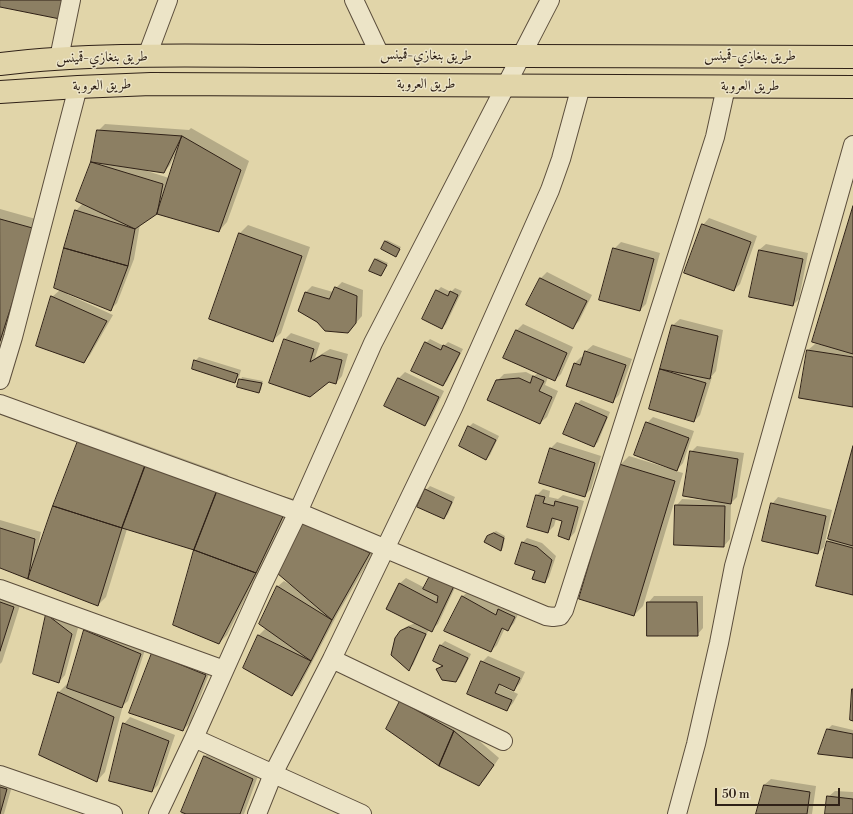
<!DOCTYPE html>
<html>
<head>
<meta charset="utf-8">
<style>
  body { margin:0 }
  #map { position:relative; width:853px; height:814px; overflow:hidden; background:#e1d5a9; font-family:"Libre Bodoni",serif }
  canvas { display:block }
  .scale { position:absolute; left:715px; top:788px; width:125px; height:18px; box-sizing:border-box; border:2px solid #2f2117; border-top:0; padding-left:5px; font-size:12px; line-height:14px; white-space:nowrap; color:#2f2117; -webkit-text-stroke:3px #ece4c7; paint-order:stroke }
</style>
</head>
<body>
<div id="map">
<canvas width="853" height="814"></canvas>
<div class="scale">50 m</div>
</div>
<script>
const ctx = document.querySelector('canvas').getContext('2d');
ctx.lineJoin = 'round';
function paint(path, color) {
  ctx.fillStyle = color;
  ctx.fill(path, 'evenodd');
}
function stroke(path, color, width, dash) {
  ctx.strokeStyle = color;
  ctx.lineWidth = width;
  ctx.lineCap = dash ? 'butt' : 'round';
  ctx.setLineDash(dash || []);
  ctx.stroke(path);
}
function write(font, color, halo, rows, align = 'center') {
  ctx.font = font + ' "Libre Bodoni",Amiri,serif';
  ctx.lineWidth = 3;
  ctx.setLineDash([]);
  ctx.textBaseline = 'middle';
  ctx.strokeStyle = halo;
  ctx.fillStyle = color;
  for (const [text, x, y, turn = 0] of rows) {
    ctx.save();
    ctx.translate(x, y);
    ctx.rotate((+turn || 0) * Math.PI / 180);
    ctx.textAlign = isNaN(turn) ? turn : align;
    if (halo) ctx.strokeText(text, 0, 0);
    ctx.fillText(text, 0, 0);
    ctx.restore();
  }
}
paint(new Path2D(`
  M105 124 189 130 191 128 249 161 227 222 219 231 157 213 140 224 134 259 117 303 110 310 68 293 67 294 113 315 90 355 84 362 52 297 60 290 76 211 83 203 98 131ZM175 155H176L169 178 144 170V169L164 172 170 165Z
  M0 209 43 221 0 356Z
  M853 210V406L801 398 808 350 815 344 823 345Z
  M709 218 757 236 740 284 734 290 703 225Z
  M248 225 310 247 281 333 272 341 211 318 240 233Z
  M387 240 401 247 396 255 385 242Z
  M621 242 660 253 646 304 640 310 614 249Z
  M766 244 808 253 799 299 793 305 759 250Z
  M377 258 388 263 381 275 375 260Z
  M547 272 592 295 579 321 573 327 527 304 541 278Z
  M342 282 363 290 362 316 348 332 306 292 312 286 333 292 336 288Z
  M441 287 451 292 455 288 462 291 446 324 442 328 437 291Z
  M680 319 723 330 716 371 711 377H712L700 415 694 421 650 408 673 325Z
  M523 324 573 347 561 374 555 380 548 377 545 385 558 391 547 417 540 423 497 381 504 374 526 372 534 376 538 373 516 331Z
  M291 333 320 343 315 358 330 349 348 354 342 376 336 383 329 381 285 339Z
  M430 339 444 346 448 342 463 349 447 381 443 385 426 343Z
  M593 345 632 359 619 395 612 402 567 385 575 363 581 357 584 358 586 351Z
  M199 357 241 370 239 377 235 381 195 361Z
  M405 372 444 391 431 418 425 425 386 406 399 378Z
  M242 377 263 381 261 390 259 392 238 386Z
  M581 400 610 412 598 442 594 446 577 404Z
  M653 417 694 431 683 463 676 471 683 473 643 606 634 615 620 465 629 456 668 468 669 467 647 423Z
  M473 423 499 436 490 455 486 459 469 427Z
  M90 425 228 475 225 482 295 499 227 635 219 643 195 549 127 529 106 597 98 605 0 567V520L41 532 37 551 82 433Z
  M557 442 601 456 591 489 584 496 541 483 551 448Z
  M697 446 744 453 737 497 731 503 730 539 724 546 676 506 682 499 703 500 691 452Z
  M853 449V594L828 542 831 539Z
  M430 486 455 497 448 514 444 518 426 490Z
  M543 489 550 491 549 497 558 499 563 495 584 501 575 532 569 539 563 520 556 519 554 526 548 532 528 526 537 495Z
  M778 497 832 510 824 547 818 553 772 504Z
  M295 519 378 545 338 613 298 689 292 695 259 635 266 628 277 587 284 581 292 586 293 585Z
  M496 531 505 536 503 548 501 550 490 535Z
  M527 538 542 543 556 556 549 577 545 582 536 570 516 564 523 542Z
  M406 578 425 588 459 579 438 624 431 630 429 629 413 665 409 669 401 631 406 627 415 623 399 584Z
  M0 590 22 599 2 662 0 664Z
  M470 590 501 608 505 603 520 610 514 623 508 630 505 628 497 645 491 651 445 630 463 596Z
  M654 596H703V628L697 635 648 603Z
  M53 609 78 628 65 675 59 682 46 615Z
  M91 624 146 647 128 701 120 708 122 709 105 772 97 781 40 754 59 692 67 684 69 685 85 630Z
  M445 641 471 654 460 677 456 681 438 669 442 665 441 645Z
  M153 654 211 669 190 723 183 730Z
  M488 656 525 672 520 683 514 690 502 684 501 686 518 694 513 703 507 710 468 693 482 662Z
  M401 701 461 725 499 758 485 779 478 785Z
  M130 717 175 735 158 785 152 791 124 724Z
  M832 725 853 730V757L819 753 828 729Z
  M211 750 259 773 244 814H181L183 812 204 757Z
  M0 779 13 783 4 814H0Z
  M771 779 816 786 812 814H757L764 785Z
  M835 791 853 792V814H826L828 797Z`), '#0003');
const building = new Path2D(`
  M0 0H64L60 19 0 7Z
  M97 130 182 136 164 173 91 162Z
  M182 136 241 170 219 232 157 214Z
  M91 162 163 184 157 214 135 229 76 201Z
  M853 206V354L812 342Z
  M75 210 135 229 128 266 64 248Z
  M0 219 36 229 0 341Z
  M702 224 751 242 734 291 684 273Z
  M239 233 302 256 273 342 209 319Z
  M385 241 400 249 396 257 381 249Z
  M64 248 128 266 111 311 54 288Z
  M613 248 654 259 640 311 599 300Z
  M759 250 803 259 793 306 749 297Z
  M375 259 387 265 381 276 369 271Z
  M540 278 587 301 573 329 526 305Z
  M335 287 357 296 356 323 348 333 325 331 317 322 298 311 305 292 329 299Z
  M436 290 448 296 450 291 458 295 442 329 422 319Z
  M51 296 107 321 84 363 36 346Z
  M672 325 718 336 710 379 660 369Z
  M516 330 567 353 555 381 503 358Z
  M284 339 314 349 310 362 322 355 342 360 336 384 329 382 310 397 269 383Z
  M425 342 441 350 443 345 460 353 443 386 411 371Z
  M807 350 853 357V407L799 398Z
  M585 351 626 365 613 403 566 386 574 363 580 365Z
  M194 360 238 374 235 383 192 369Z
  M660 369 706 383 694 422 649 409Z
  M533 376 544 381 539 391 552 397 540 424 487 400 496 380 519 378 530 383Z
  M398 378 439 397 425 426 384 406Z
  M239 379 262 383 259 393 237 387Z
  M576 403 607 417 594 447 563 434Z
  M646 422 689 438 677 471 634 455Z
  M468 426 496 440 486 460 459 446Z
  M81 433 148 458 122 528 53 506Z
  M853 446V546L828 539Z
  M550 448 595 463 585 497 539 483Z
  M690 451 738 459 731 504 683 496Z
  M148 458 220 483 194 550 122 528Z
  M619 464 675 481 634 616 579 599Z
  M425 489 452 502 444 519 417 507Z
  M217 491 287 508 256 573 194 550Z
  M536 495 545 497 543 503 554 506 555 501 578 507 569 540 558 536 562 521 552 518 548 533 527 527Z
  M771 503 826 516 818 554 762 541Z
  M675 505 725 506 724 547 674 545Z
  M53 506 122 528 98 606 28 579Z
  M294 518 370 553 332 620 277 573Z
  M0 528 35 539 28 579 0 568Z
  M494 533 504 538 501 551 484 542 487 536Z
  M827 541 853 548V595L816 586Z
  M522 542 537 547 552 560 545 583 532 579 535 571 515 564Z
  M194 550 256 573 219 644 173 625Z
  M431 574 454 586 432 632 386 609 399 583 437 603 438 596 423 589Z
  M277 586 332 620 311 661 259 624Z
  M462 596 496 615 498 609 515 617 508 631 502 628 491 652 444 631Z
  M0 602 14 607 0 651Z
  M647 602H697L698 636H647Z
  M46 614 72 634 59 683 33 674Z
  M409 627 426 634 409 671 391 655 395 638 400 631Z
  M84 630 141 654 122 708 67 688Z
  M258 635 311 661 292 696 243 668Z
  M440 645 468 658 456 682 442 680 436 669 443 666 433 661Z
  M152 653 206 675 183 731 129 713Z
  M481 661 520 678 514 691 499 684 495 693 512 700 507 711 467 694Z
  M852 689H853V721L850 720Z
  M58 692 114 717 97 782 39 755Z
  M400 701 454 731 439 766 386 729Z
  M123 723 169 741 152 792 109 781Z
  M827 729 853 734V758L818 754Z
  M454 731 494 765 479 786 439 766Z
  M204 756 253 779 240 814H186L181 812Z
  M764 785 810 792 807 814H756Z
  M0 787 7 789 0 814Z
  M827 796 853 799V814H825Z`);
paint(building, '#8c7f63');
stroke(building, '#2f2117', 1);
const street = new Path2D(`
  M354 0 380 55
  M147 56 168 0
  M59 58 71 0
  M0 380 13 337 78 87
  M0 404 298 512 546 616 553 617 560 616 564 610 715 137 726 87
  M0 589 224 670
  M332 659 503 741
  M194 738 362 814
  M0 775 113 814
  M158 814 194 738 262 586 298 512 373 343 550 0
  M257 814 273 774 332 659 453 408 550 190 561 159 581 86
  M677 814 696 744 719 643 734 566 853 145`);
const primary = new Path2D(`
  M0 64C101 52 203 56 304 56 487 55 670 57 853 57
  M0 92 78 87 151 84 853 87`);
stroke(street, '#5c4e3c', 20);
stroke(primary, '#2f2117', 24);
stroke(street, '#ece4c7', 18);
stroke(primary, '#e1d5a9', 22);
write('14px', '#2f2117', '#ece4c7', [
  ["طريق بنغازي-قمينس",426,56,1],
  ["طريق بنغازي-قمينس",750,57],
  ["طريق بنغازي-قمينس",102,58,-1],
  ["طريق العروبة",426,85],
  ["طريق العروبة",102,86,-2],
  ["طريق العروبة",750,87]
]);
</script>
</body>
</html>
